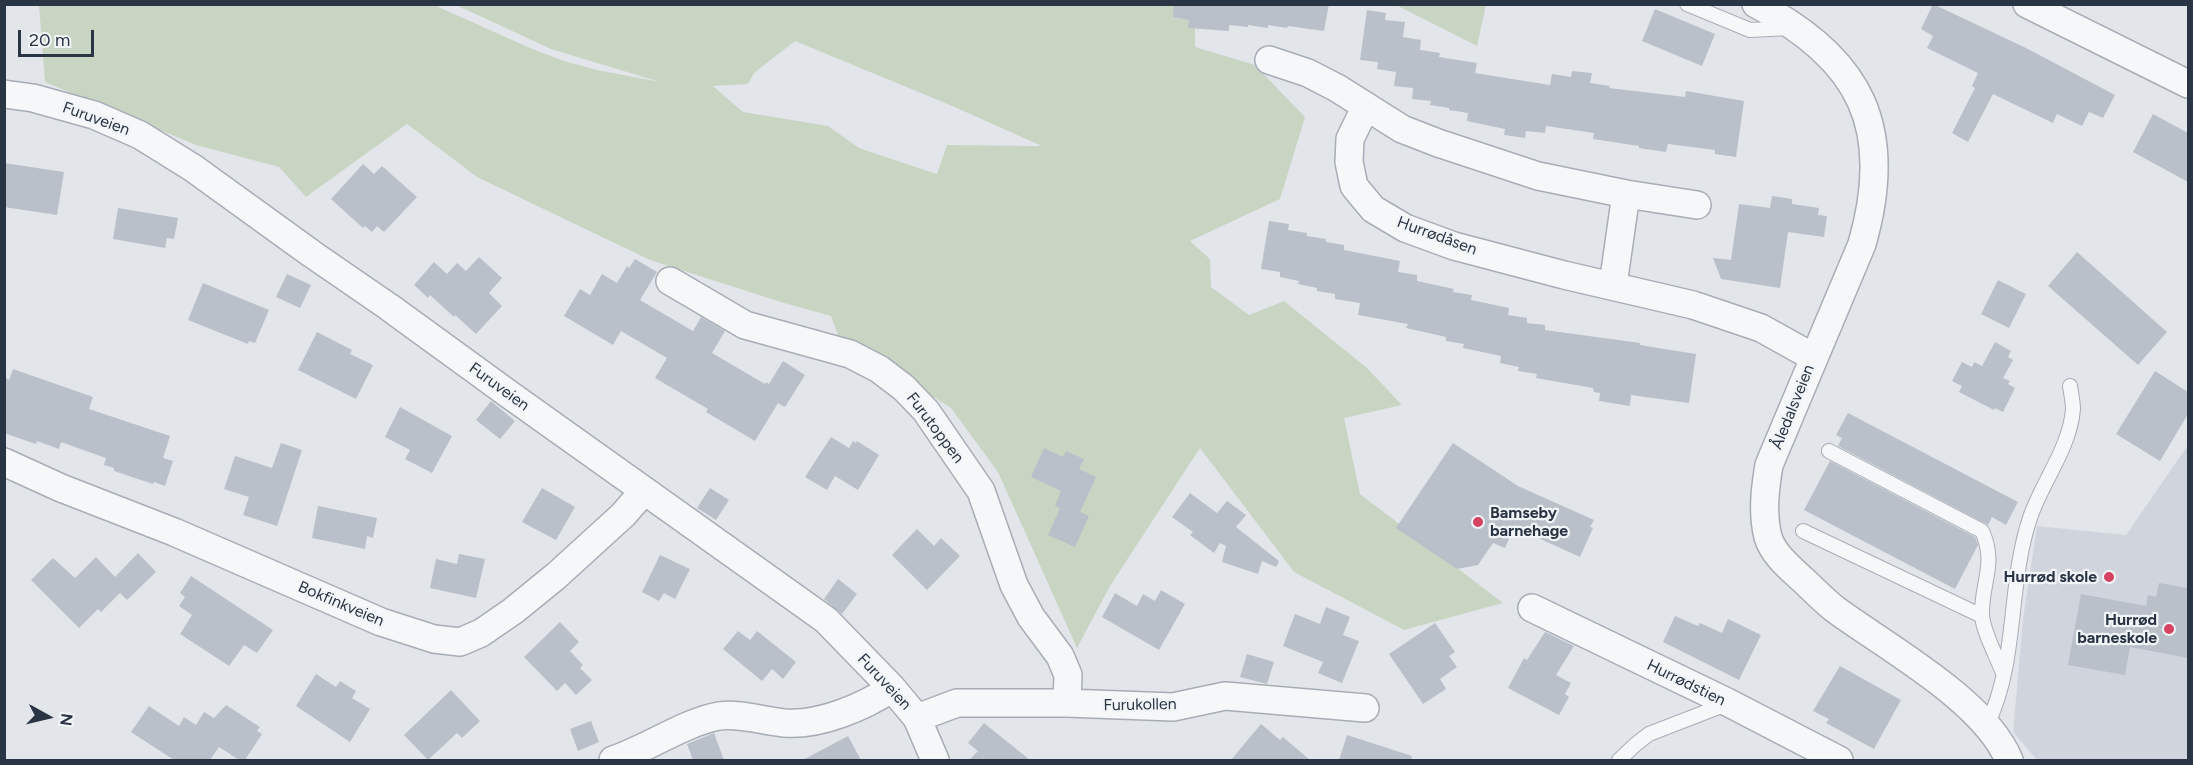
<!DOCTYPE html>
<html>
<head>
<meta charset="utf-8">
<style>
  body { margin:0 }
  #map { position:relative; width:2193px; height:765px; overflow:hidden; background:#e2e6eb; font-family:Figtree,sans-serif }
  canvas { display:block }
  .frame { position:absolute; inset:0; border:6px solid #293544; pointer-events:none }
  .north { position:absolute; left:18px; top:687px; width:60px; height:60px; -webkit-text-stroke:4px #f2f5f8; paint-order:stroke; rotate:98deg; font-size:16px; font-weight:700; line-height:24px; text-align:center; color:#293544 }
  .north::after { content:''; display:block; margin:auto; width:21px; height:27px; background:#293544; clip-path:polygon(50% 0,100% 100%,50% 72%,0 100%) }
  .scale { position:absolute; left:18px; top:30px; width:76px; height:27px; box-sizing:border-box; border:3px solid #293544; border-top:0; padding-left:8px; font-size:18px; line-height:21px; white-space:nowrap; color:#293544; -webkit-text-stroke:4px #f2f5f8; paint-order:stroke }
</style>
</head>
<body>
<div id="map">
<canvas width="2193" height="765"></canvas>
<div class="frame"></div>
<div class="north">N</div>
<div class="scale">20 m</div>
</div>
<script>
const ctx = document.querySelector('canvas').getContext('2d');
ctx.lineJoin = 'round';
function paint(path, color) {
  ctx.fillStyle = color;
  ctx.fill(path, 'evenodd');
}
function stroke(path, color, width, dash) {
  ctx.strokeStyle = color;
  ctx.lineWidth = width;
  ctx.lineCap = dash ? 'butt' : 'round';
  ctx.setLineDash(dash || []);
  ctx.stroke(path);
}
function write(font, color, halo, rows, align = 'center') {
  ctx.font = font + ' Figtree,sans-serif';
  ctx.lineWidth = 4.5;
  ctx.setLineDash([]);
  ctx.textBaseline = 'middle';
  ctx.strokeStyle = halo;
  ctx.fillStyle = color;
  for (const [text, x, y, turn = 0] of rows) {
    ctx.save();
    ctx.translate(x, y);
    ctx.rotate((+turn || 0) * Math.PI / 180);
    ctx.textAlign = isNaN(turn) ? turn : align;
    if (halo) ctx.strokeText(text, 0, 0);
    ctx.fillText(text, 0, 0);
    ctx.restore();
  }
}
paint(new Path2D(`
  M2188 445V760H2037L2013 732 2023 619 2037 526 2126 535Z`), '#d0d5dd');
paint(new Path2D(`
  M39 5H434L530 48 564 61 597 70 660 82 551 49 456 5H1195V47L1255 65 1305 117 1280 199 1190 241 1210 259 1211 287 1249 315 1284 301 1367 368 1402 405 1344 418 1360 494 1503 603 1404 630 1294 572 1200 448 1110 586 1077 648 998 472 951 408 839 338 831 316 784 303 650 260 477 177 407 124 306 197 279 167 196 145 45 82ZM795 41 950 105 1042 146 947 145 937 174 859 148 828 126 743 112 713 86 748 84 754 73Z
  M1396 5H1486L1477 46Z`), '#c9d5c3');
paint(new Path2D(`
  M1174 4H1329L1324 31 1288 26 1287 28 1268 25V28L1248 25V27L1229 25V31L1188 28 1189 20 1173 17Z
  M1933 4 2028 49 2115 95 2103 118 2089 112 2082 126 2057 114 2053 123 1993 94 1968 142 1952 133 1975 88 1972 86 1978 73 1927 48 1933 36 1921 29Z
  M1655 9 1715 34 1702 66 1642 41Z
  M1367 10 1386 13 1385 20 1405 22 1403 37 1421 40 1420 50 1440 53 1439 57 1477 63 1475 73 1550 85 1552 74 1571 77 1572 71 1592 73 1590 83 1610 86 1609 88 1685 97 1686 91 1744 101 1736 157 1715 154V150L1668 144 1666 152 1639 148V146L1593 139 1594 133 1546 126 1545 133 1526 131 1525 138 1504 135 1505 129 1467 121 1468 113 1449 110V108L1430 105 1431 101 1412 99 1413 88 1394 86 1396 72 1377 69 1378 62 1360 60Z
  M2153 114 2188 133V182L2133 152Z
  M4 163 64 172 57 215 4 207Z
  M363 164 374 174 382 166 417 197 384 232 377 226 372 232 365 226 363 228 331 199Z
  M1772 196 1792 199V204L1819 208 1818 215 1827 216 1824 237 1788 232 1780 288 1721 279 1713 258 1731 260 1739 204 1770 208Z
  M118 208 178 218 174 239 167 238 165 248 113 239Z
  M1269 221 1289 224 1288 230 1307 233V236L1326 239V242L1344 245V250L1400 261 1398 272 1417 275V281L1454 289 1453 292 1472 295 1471 300 1509 308 1508 315 1527 318V323L1545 325V330L1640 343V345L1658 348 1696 354 1689 403 1631 395 1630 406 1599 401 1600 393 1594 392 1593 388 1536 378 1537 374 1518 371 1519 367 1500 363 1501 356 1463 348 1464 344 1446 341V337L1406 328 1408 324 1358 315 1360 303 1335 299V294L1317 291V288L1298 284 1299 281 1280 277V272L1261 269Z
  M2077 252 2167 332 2138 365 2048 286Z
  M479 257 502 278 489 293 502 306 476 334 455 315 454 317 430 295 428 298 414 285 434 262 447 274 457 263 466 271Z
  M635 259 657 272 640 300 693 331 701 317 725 331 712 353 765 384 766 382 769 384 783 361 805 375 785 407 778 403 755 441 706 412 708 409 655 378 667 358 621 331 613 345 564 316 580 289 590 295 602 274 617 283 627 266 629 268Z
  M287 274 311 285 300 308 276 297Z
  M1998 280 2026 294 2009 328 1981 314Z
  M203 283 269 310 255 343 249 341 248 344 188 320Z
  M317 332 352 350 350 354 373 365 356 399 298 370Z
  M1995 342 2011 351 2008 357 2013 360 2003 378 2010 381 2008 384 2015 388 2003 412 1995 408 1994 410 1959 392 1962 386 1952 381 1962 362 1972 367 1974 362 1982 366Z
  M13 369 93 397 89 409 170 436 163 458 173 461 165 486 154 482 153 484 114 471V468L104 465 106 458 61 442 59 449 37 441 36 444 4 433V377L9 380Z
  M2155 371 2188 392V414L2160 461 2116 434Z
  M491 401 515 421 500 439 476 420Z
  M400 407 452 436 432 473 405 459 410 450 385 437Z
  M1848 413 2018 502 2006 525 1992 517 1988 525 1838 446 1842 438 1836 435Z
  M831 437 849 448 853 441 856 443 857 441 879 455 858 490 835 476 827 490 805 477Z
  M281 443 302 450 277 526 243 515 249 497 224 489 235 456 272 468Z
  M1453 443 1518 486 1594 520 1590 527 1593 528 1580 557 1514 527 1505 548 1493 543 1478 565 1457 569 1396 528Z
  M1044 448 1063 457 1066 451 1084 459 1079 469 1096 477 1080 512 1089 516 1075 547 1048 535 1060 508 1055 506 1061 491 1031 477Z
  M1830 461 1975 537 1978 545 1955 589 1804 510Z
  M542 488 575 507 556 540 522 522Z
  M710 488 729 500 716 520 697 508Z
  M1190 493 1217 513 1227 501 1246 515 1236 527 1279 561 1276 567 1262 561 1258 574 1222 562 1226 546 1220 543 1214 553 1190 535 1193 532 1172 517Z
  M318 506 377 518 373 538 367 536 365 549 312 538Z
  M917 529 934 546 941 538 960 556 927 590 892 555Z
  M138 553 156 572 127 600 120 593 101 612 98 609 79 628 31 580 53 558 75 578 96 557 115 577Z
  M459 554 485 559 476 598 430 588 436 559 457 564Z
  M660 555 690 569 675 599 664 593 659 601 642 592Z
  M191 576 273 630 257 653 244 645 229 666 180 634 192 615 179 606 185 597 180 593Z
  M838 579 857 594 842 614 824 599Z
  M2159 583 2188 588V658L2130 647 2125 675 2068 665 2081 594 2146 606 2148 595 2156 597Z
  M1161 590 1185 604 1159 650 1102 617 1115 593 1137 606 1143 594 1155 601Z
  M1326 607 1350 617 1343 635 1359 641 1342 683 1318 673 1323 662 1283 646 1295 614 1320 624Z
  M1675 616 1698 626 1700 623 1722 633 1728 619 1761 635 1739 680 1663 642Z
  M560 622 579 642 570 651 583 665 580 668 592 680 576 695 565 683 557 691 524 657Z
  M1435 623 1455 652 1449 656 1457 667 1440 679 1446 689 1423 704 1389 654Z
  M738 631 750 640 757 631 796 662 783 679 772 669 762 681 723 649Z
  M1545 632 1574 646 1556 675 1571 683 1565 694 1569 697 1559 715 1508 688 1524 658 1527 660Z
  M1247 654 1274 662 1267 684 1240 677Z
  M1840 666 1901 700 1874 749 1826 723 1829 719 1813 711Z
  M316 674 336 687 340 681 356 691 352 698 370 709 350 742 296 706Z
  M451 690 480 721 462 738 457 733 428 760 404 735Z
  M226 705 260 727 257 731 262 734 245 760H239L219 747 210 760H174L131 732 149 706 179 726 184 717 196 725 204 712 214 718Z
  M591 721 599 742 578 751 570 729Z
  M984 723 1030 760H969L978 751 968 743Z
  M1261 724 1280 740 1283 737 1310 760H1231Z
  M714 733 724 760H693L687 744Z
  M1347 735 1412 756 1411 760H1339Z
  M848 736 861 760H803Z`), '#b9c0c9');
const service = new Path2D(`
  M1687 4 1750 30 1790 28
  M1829 451 1982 531C1997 564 1981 583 1982 615 1983 632 1997 657 2003 673
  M1803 531 1982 616
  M1987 725C2019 659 2007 583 2031 515 2044 479 2070 447 2073 409 2073 402 2071 393 2070 386
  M1619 760 1636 744 1649 734 1729 703`);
const minor = new Path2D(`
  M1756 4C1862 59 1895 129 1862 244L1769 465C1765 489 1762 513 1768 537 1773 554 1790 568 1802 579 1813 589 1824 601 1836 610 1888 648 1985 701 2009 760
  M2027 4 2188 84
  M1269 60 1308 73 1337 88 1402 129 1438 143 1538 176 1626 194 1697 205
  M4 94 33 98 94 115 140 135 193 168 312 254 389 307 510 395 826 620 892 688 917 718 935 760
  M1366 106 1350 139 1349 162 1354 186 1373 209 1405 228 1454 246 1564 275 1693 305 1761 328 1813 357
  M670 281 745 325 850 354 879 369 904 388 926 411 981 491 1014 585 1031 617 1060 656 1068 675 1067 703
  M1613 285 1626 194
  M4 462 61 488 174 532 381 622 434 639 460 642 481 633 513 611 556 576 623 515 644 491
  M1532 608 1729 703 1839 760
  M917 718 957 703H1067L1173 707 1225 696 1365 708
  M613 760C647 749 685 722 719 716 741 713 762 721 784 723 819 726 864 707 892 688`);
stroke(service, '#a7adb6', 16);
stroke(minor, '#a7adb6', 30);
stroke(service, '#f5f7f9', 14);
stroke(minor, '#f5f7f9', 27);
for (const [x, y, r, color] of [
  [1478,522,6,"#d44361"],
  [2109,577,6,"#d44361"],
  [2169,629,6,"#d44361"]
]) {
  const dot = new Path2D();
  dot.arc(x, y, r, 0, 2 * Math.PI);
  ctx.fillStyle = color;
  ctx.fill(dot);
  stroke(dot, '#f2f5f8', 2);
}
write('16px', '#293544', '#f2f5f8', [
  ["Furuveien",96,119,20],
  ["Hurrødåsen",1437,236,20],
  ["Furuveien",499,387,36],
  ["Åledalsveien",1793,407,-68],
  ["Furutoppen",935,428,53],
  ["Bokfinkveien",341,604,23],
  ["Furuveien",884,682,47],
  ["Hurrødstien",1686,683,26],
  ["Furukollen",1140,705,-1]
]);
write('bold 16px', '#293544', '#f2f5f8', [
  ["Bamseby",1490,513,"left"],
  ["barnehage",1490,531,"left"],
  ["Hurrød skole",2097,577],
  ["Hurrød",2157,620],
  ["barneskole",2157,638]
], 'right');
</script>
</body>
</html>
